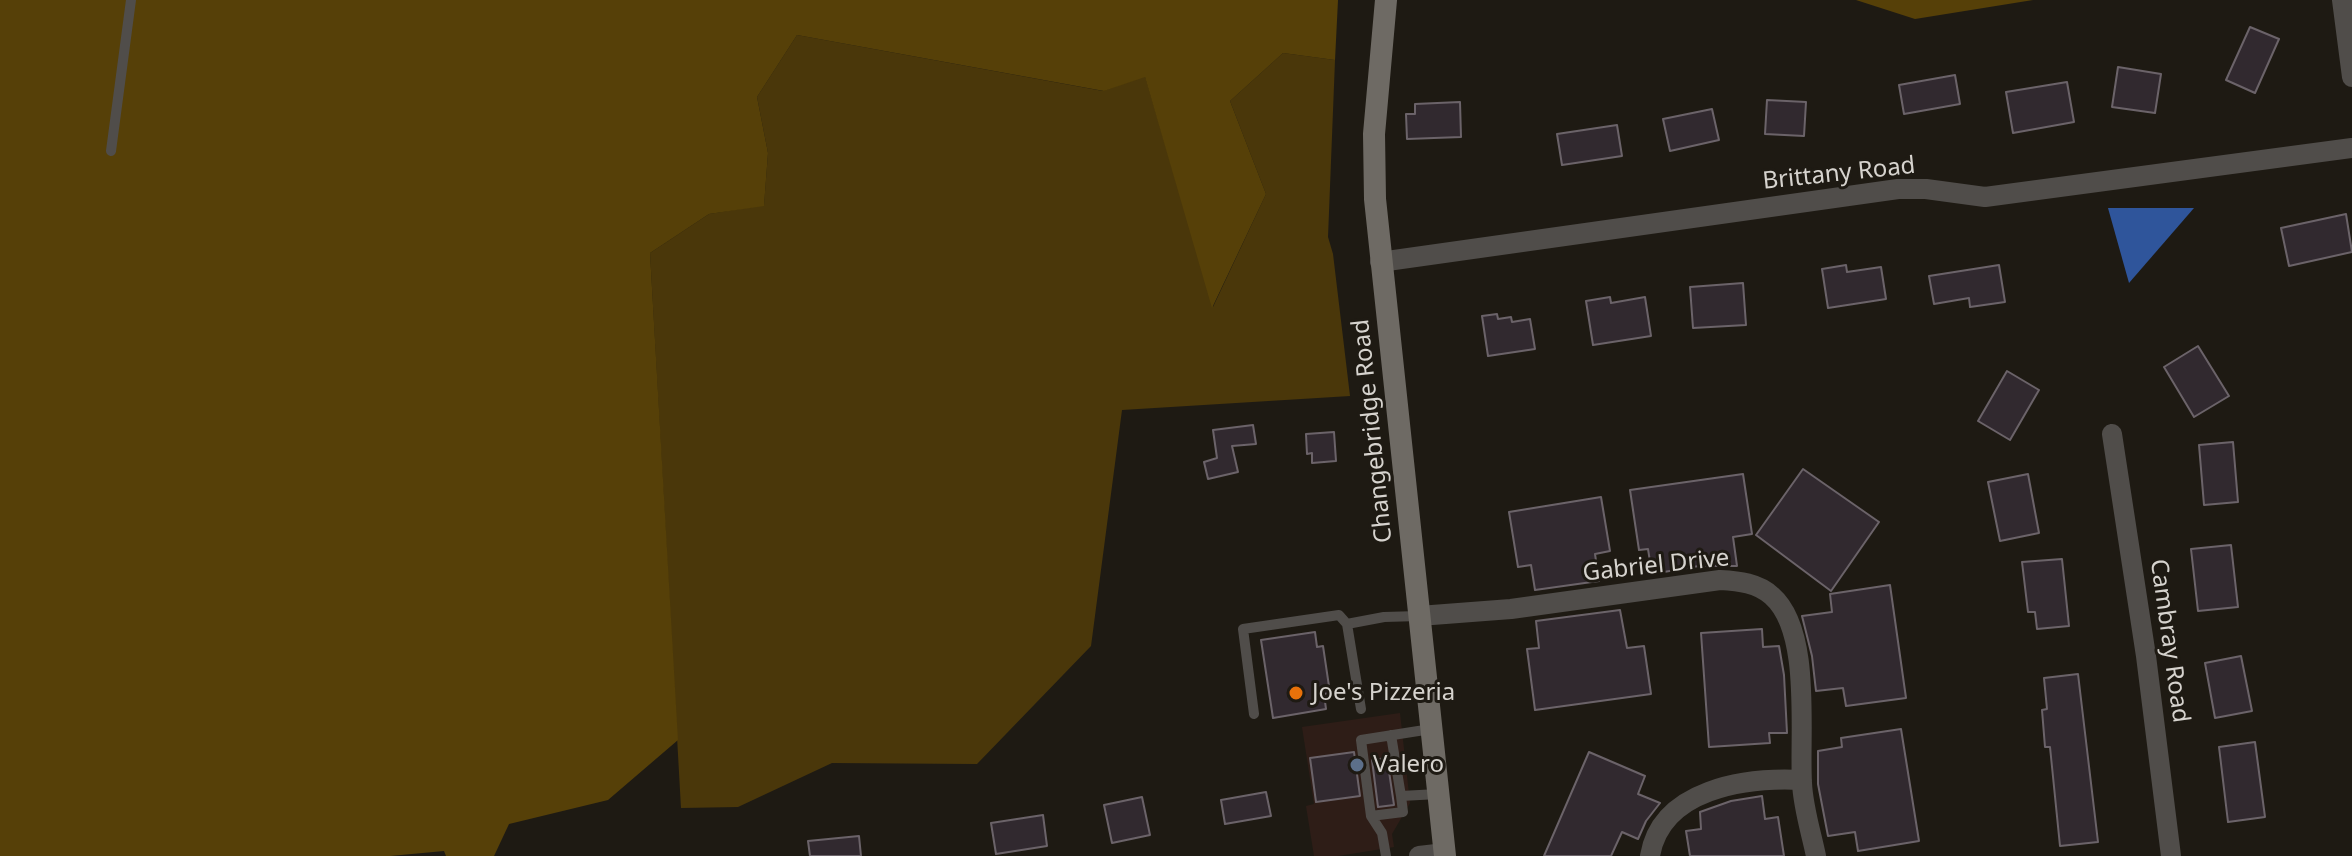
<!DOCTYPE html>
<html>
<head>
<meta charset="utf-8">
<style>
  body { margin:0 }
  canvas { display:block; background:#1e1a13 }
</style>
</head>
<body>
<canvas width="2352" height="856"></canvas>
<script>
const ctx = document.querySelector('canvas').getContext('2d');
ctx.lineJoin = 'round';
function paint(path, color) {
  ctx.fillStyle = color;
  ctx.fill(path, 'evenodd');
}
function stroke(path, color, width, dash) {
  ctx.strokeStyle = color;
  ctx.lineWidth = width;
  ctx.lineCap = dash ? 'butt' : 'round';
  ctx.setLineDash(dash || []);
  ctx.stroke(path);
}
function write(font, color, halo, rows, align = 'center') {
  ctx.font = font + ' "Noto Sans",sans-serif';
  ctx.lineWidth = 6;
  ctx.setLineDash([]);
  ctx.textBaseline = 'middle';
  ctx.strokeStyle = halo;
  ctx.fillStyle = color;
  for (const [text, x, y, turn = 0] of rows) {
    ctx.save();
    ctx.translate(x, y);
    ctx.rotate((+turn || 0) * Math.PI / 180);
    ctx.textAlign = isNaN(turn) ? turn : align;
    if (halo) ctx.strokeText(text, 0, 0);
    ctx.fillText(text, 0, 0);
    ctx.restore();
  }
}
paint(new Path2D(`
  M1400 713 1410 803 1392 834 1394 847 1338 856H1314L1306 806 1314 804 1302 727Z`), '#2e1d17');
paint(new Path2D(`
  M797 35 1103 91 1145 76 1213 307 1266 194 1230 101 1283 53 1335 60 1328 237 1333 254 1350 396 1122 410 1091 646 977 764 832 763 738 807 681 808 650 253 709 214 764 205 768 153 757 97Z`), '#4a370a');
paint(new Path2D(`
  M0 0H1338L1335 60 1283 53 1230 101 1266 194 1212 308 1145 77 1104 91 797 35 757 97 768 153 764 206 709 214 650 253 678 740 608 800 509 824 494 856H446L444 851 390 856H0Z
  M1856 0H2033L1915 19Z`), '#564008');
paint(new Path2D(`
  M2108 208H2194L2129 283Z`), '#2f559b');
const building = new Path2D(`
  M2250 27 2279 39 2255 93 2226 80Z
  M2118 67 2161 74 2155 113 2112 107Z
  M1955 75 1960 104 1904 114 1899 85Z
  M2067 82 2074 122 2013 133 2006 92Z
  M1767 100 1806 102 1804 136 1765 134Z
  M1460 102 1461 137 1407 139 1406 114H1415V104Z
  M1712 109 1719 140 1670 151 1663 119Z
  M1617 125 1622 156 1562 165 1557 134Z
  M2346 214 2352 252 2289 266 2281 228Z
  M1846 265 1847 272 1881 267 1886 299 1828 308 1822 269Z
  M1999 265 2005 302 1970 307 1969 298 1934 304 1929 276Z
  M1743 283 1746 325 1693 328 1690 287Z
  M1610 297 1611 303 1645 297 1651 336 1593 345 1586 301Z
  M1497 314 1498 319 1511 317 1512 322 1530 319 1535 349 1488 356 1482 316Z
  M2198 346 2229 396 2194 417 2164 367Z
  M2007 371 2039 390 2010 440 1978 421Z
  M1253 425 1256 444 1232 446 1238 472 1208 479 1204 462 1217 458 1213 430Z
  M1334 432 1336 461 1312 463V453L1307 454 1306 434Z
  M2233 442 2238 502 2204 505 2199 445Z
  M1803 469 1879 522 1831 591 1756 535Z
  M1743 474 1752 534 1733 537 1737 566H1699L1652 574 1648 549 1639 550 1630 490Z
  M2028 474 2039 533 2000 541 1988 482Z
  M1601 497 1610 551 1595 554 1599 581 1535 590 1531 565 1518 567 1509 512Z
  M2231 545 2238 607 2198 611 2191 549Z
  M2062 559 2069 626 2037 629 2035 612H2028L2022 562Z
  M1890 585 1906 698 1846 706 1843 688 1816 691 1812 656 1802 616 1832 612 1830 594Z
  M1620 610 1627 648 1644 646 1651 694 1535 710 1527 649 1539 648 1536 621Z
  M1762 629 1763 647 1779 646 1784 675 1787 733H1769L1770 743 1709 747 1701 633Z
  M1315 632 1317 647 1323 646 1330 693 1324 694 1326 709 1273 718 1261 640Z
  M2241 656 2252 711 2215 718 2205 663Z
  M2078 674 2098 842 2060 846 2050 747H2045L2042 710 2047 709 2044 678Z
  M1901 729 1919 841 1858 851 1855 832 1828 836 1818 784V751L1842 747 1841 738Z
  M2255 742 2265 817 2228 822 2219 747Z
  M1354 752 1360 796 1316 802 1310 758Z
  M1589 752 1645 776 1638 794 1660 803 1646 821 1638 839 1622 832 1611 856H1544Z
  M1387 758 1394 805 1378 807 1372 760Z
  M1266 792 1271 816 1225 824 1221 800Z
  M1762 796 1765 819 1778 817 1784 856H1690L1686 831 1701 829 1700 812 1731 801Z
  M1142 797 1150 835 1112 843 1104 805Z
  M1043 815 1047 846 996 854 991 823Z
  M859 836 861 856H810L808 841Z`);
paint(building, '#31292f');
stroke(building, '#6b6369', 2);
stroke(new Path2D(`
  M111 151 131 0
  M1361 709 1347 624 1384 617 1419 616
  M1254 714 1243 629 1339 615 1347 624
  M1391 735 1401 796
  M1371 816 1403 812 1401 796 1438 794
  M1386 856 1382 833 1371 816 1361 740 1431 729`), '#504d4a', 10);
stroke(new Path2D(`
  M2342 0 2352 77
  M1380 262 1898 189H1926L1985 197 2352 148
  M2112 434 2146 656 2171 856
  M1419 616 1511 609 1720 580C1739 581 1758 583 1772 596 1812 631 1799 734 1802 783 1803 807 1811 832 1816 856
  M1419 856 1445 853
  M1650 856C1661 789 1745 777 1802 780`), '#504d4a', 20);
stroke(new Path2D(`
  M1386 0 1374 134 1375 199 1445 856`), '#6e6a64', 22);
for (const [x, y, r, color] of [
  [1296,693,8,"#e8710a"],
  [1357,765,8,"#5c6f8a"]
]) {
  const dot = new Path2D();
  dot.arc(x, y, r, 0, 2 * Math.PI);
  ctx.fillStyle = color;
  ctx.fill(dot);
  stroke(dot, '#1e1a13', 3);
}
write('24px', '#d6d3ce', '#1e1a13', [
  ["Brittany Road",1839,174,-6],
  ["Changebridge Road",1373,431,-96],
  ["Gabriel Drive",1656,566,-6],
  ["Cambray Road",2169,641,82]
]);
write('24px', '#d6d3ce', '#1e1a13', [
  ["Joe's Pizzeria",1312,693],
  ["Valero",1373,765]
], 'left');
</script>
</body>
</html>
